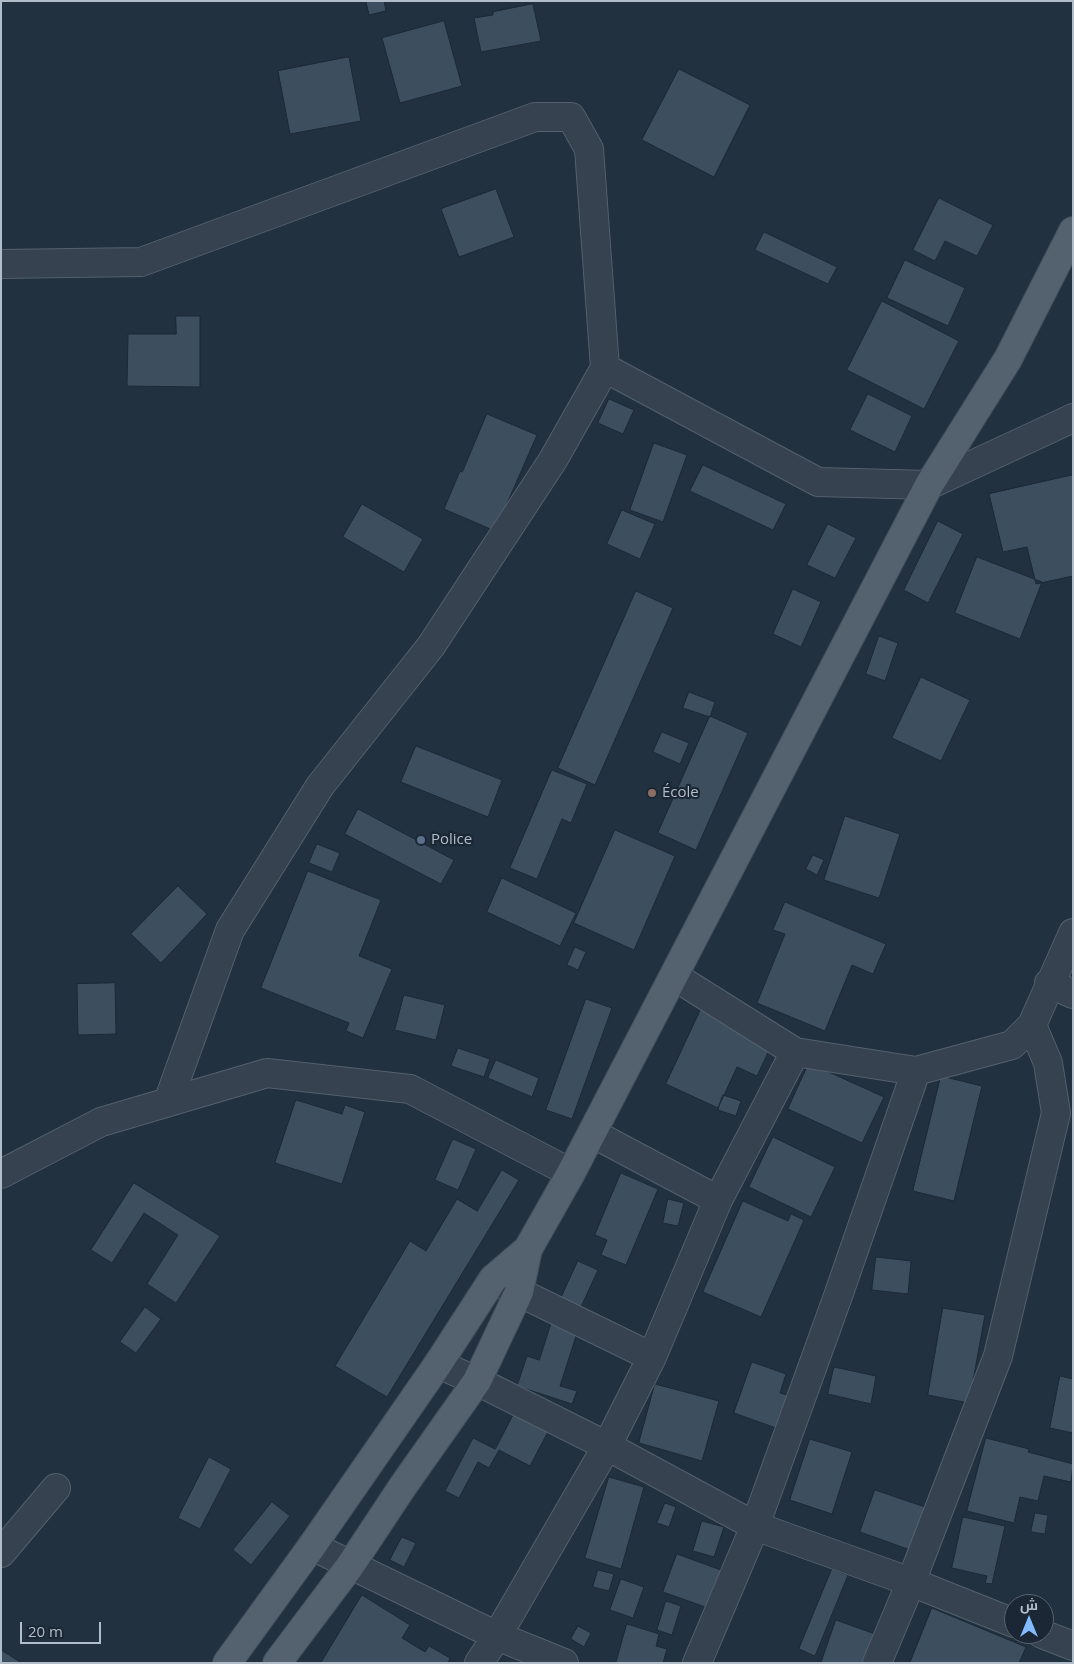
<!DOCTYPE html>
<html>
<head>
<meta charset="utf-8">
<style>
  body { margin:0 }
  #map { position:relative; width:1074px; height:1664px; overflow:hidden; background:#21313f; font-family:"Open Sans",Cairo,sans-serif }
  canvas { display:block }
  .frame { position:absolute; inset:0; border:2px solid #b2bdca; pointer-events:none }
  .north { position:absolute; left:1004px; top:1594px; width:50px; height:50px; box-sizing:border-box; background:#1b2734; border:1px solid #576370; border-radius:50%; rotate:0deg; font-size:14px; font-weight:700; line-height:20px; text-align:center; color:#b2bdca }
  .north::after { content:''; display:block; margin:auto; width:18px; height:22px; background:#82bcff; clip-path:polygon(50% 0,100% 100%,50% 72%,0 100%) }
  .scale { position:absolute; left:20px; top:1622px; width:81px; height:22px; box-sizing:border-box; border:2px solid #b2bdca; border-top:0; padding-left:6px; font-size:15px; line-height:18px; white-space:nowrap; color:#b2bdca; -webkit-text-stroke:4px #1b2734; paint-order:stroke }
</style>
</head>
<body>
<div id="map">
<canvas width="1074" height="1664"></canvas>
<div class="frame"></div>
<div class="north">ش</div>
<div class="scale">20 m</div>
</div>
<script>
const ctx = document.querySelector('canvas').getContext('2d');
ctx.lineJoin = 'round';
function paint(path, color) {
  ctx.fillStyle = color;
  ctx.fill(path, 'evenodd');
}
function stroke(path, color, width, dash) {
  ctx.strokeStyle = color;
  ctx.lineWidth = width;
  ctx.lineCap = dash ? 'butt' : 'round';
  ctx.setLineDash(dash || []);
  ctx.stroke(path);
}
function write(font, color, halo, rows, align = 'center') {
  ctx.font = font + ' "Open Sans",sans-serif';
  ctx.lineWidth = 4.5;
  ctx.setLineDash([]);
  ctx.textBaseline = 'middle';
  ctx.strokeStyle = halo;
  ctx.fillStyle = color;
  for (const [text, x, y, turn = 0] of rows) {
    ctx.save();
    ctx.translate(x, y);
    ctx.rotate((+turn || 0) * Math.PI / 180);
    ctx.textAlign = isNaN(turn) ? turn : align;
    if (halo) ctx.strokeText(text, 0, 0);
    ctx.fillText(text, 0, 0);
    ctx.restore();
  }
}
const building = new Path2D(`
  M371 1H384L386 11 369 15 366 2Z
  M533 4 541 41 481 52 474 18 493 15V12Z
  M444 21 462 86 400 103 382 38Z
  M349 57 361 121 290 134 278 71Z
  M679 69 750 105 714 177 642 140Z
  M496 189 514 237 459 257 441 209Z
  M939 198 993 225 977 256 945 241 935 261 913 250Z
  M764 232 837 267 828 284 755 250Z
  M905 260 965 288 948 326 887 298Z
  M882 301 959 341 924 409 847 370Z
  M176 316H200V387L127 386 128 334H176Z
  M868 394 912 416 895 452 850 430Z
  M609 399 634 410 623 434 598 423Z
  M487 414 537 435 495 531 444 509 460 471 462 472Z
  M654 443 687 455 663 522 630 510Z
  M703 465 786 504 773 530 690 491Z
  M1073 475V576L1036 584 1027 547 1003 552 989 494Z
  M362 504 423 539 404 572 343 537Z
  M622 510 655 524 640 559 607 544Z
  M938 521 963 534 928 603 904 590Z
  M828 524 856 538 835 578 807 565Z
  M977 557 1042 582 1020 639 955 613Z
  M793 589 821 602 801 647 773 634Z
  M636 591 673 608 595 785 558 768Z
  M879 636 898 643 885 681 866 674Z
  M921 677 970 700 941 761 892 738Z
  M689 692 715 702 710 717 683 708Z
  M710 716 748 733 696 850 658 833Z
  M662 732 689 743 680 764 653 752Z
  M416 746 502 780 488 817 401 782Z
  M552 770 587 784 571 823 562 819 537 879 510 868Z
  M358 809 454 860 441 884 345 834Z
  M845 816 900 834 879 898 824 880Z
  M615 830 675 856 634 950 574 923Z
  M317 844 340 853 332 872 309 863Z
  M813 855 824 860 817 875 806 869Z
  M308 871 381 900 359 956 392 969 363 1038 346 1031 349 1023 261 988Z
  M502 878 576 913 560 946 487 912Z
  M178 886 207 914 161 963 131 934Z
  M785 902 886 944 873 974 852 965 825 1031 757 1003 785 934 773 930Z
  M575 947 586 952 578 970 567 965Z
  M115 983 116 1034 78 1035 77 984Z
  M404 995 445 1005 436 1040 395 1030Z
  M586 999 612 1008 572 1119 546 1110Z
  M702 1007 774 1040 757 1076 737 1067 718 1108 666 1084Z
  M458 1048 490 1059 484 1077 451 1066Z
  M496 1060 539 1078 532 1097 488 1078Z
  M809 1063 884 1097 862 1143 788 1109Z
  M941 1076 982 1086 954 1201 913 1191Z
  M723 1095 741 1101 736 1116 718 1110Z
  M296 1100 342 1114 345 1105 365 1112 342 1184 275 1163Z
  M773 1137 835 1167 811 1217 749 1187Z
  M453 1139 476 1149 458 1190 435 1180Z
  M502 1170 519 1180 387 1397 335 1366 410 1241 426 1251 457 1199 477 1211Z
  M621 1173 658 1189 626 1265 601 1255 607 1240 595 1235Z
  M134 1183 220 1236 176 1303 147 1284 178 1235 144 1213 112 1263 91 1250Z
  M668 1199 684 1203 678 1226 663 1223Z
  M743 1201 788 1221 791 1214 804 1220 761 1317 703 1292Z
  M876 1257 911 1261 908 1294 872 1290Z
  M578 1261 598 1270 580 1309 560 1300Z
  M145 1307 161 1319 136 1353 120 1342Z
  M943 1308 985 1315 969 1403 928 1395Z
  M553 1318 579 1327 560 1386 577 1391 572 1404 517 1386 527 1356 539 1360Z
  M752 1362 786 1374 780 1393 788 1395 776 1428 734 1413Z
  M834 1367 876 1376 871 1404 828 1394Z
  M1060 1376 1073 1379V1433L1050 1428Z
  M655 1384 719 1401 702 1461 639 1443Z
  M517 1408 551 1426 530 1466 499 1450 489 1468 478 1462 459 1498 445 1491 473 1438 495 1449Z
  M986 1438 1029 1449 1028 1452 1073 1464 1071 1482 1044 1476 1038 1501 1020 1497 1014 1523 967 1511Z
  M810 1439 852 1452 832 1514 790 1500Z
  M209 1457 231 1469 200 1529 178 1518Z
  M609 1477 644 1487 621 1569 585 1558Z
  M875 1490 928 1508 913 1551 860 1532Z
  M272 1502 290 1516 251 1565 233 1550Z
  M665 1503 676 1507 669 1527 657 1523Z
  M1035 1513 1048 1515 1045 1534 1031 1532Z
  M963 1517 1005 1526 992 1584 985 1583 987 1576 952 1568Z
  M702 1521 724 1527 714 1557 693 1551Z
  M402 1537 416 1543 404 1567 390 1560Z
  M677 1554 721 1570 708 1608 663 1592Z
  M832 1569 848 1575 815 1656 799 1649Z
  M598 1570 614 1574 609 1591 593 1587Z
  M621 1579 644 1587 633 1618 610 1610Z
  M362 1595 410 1625 402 1638 425 1652 429 1646 450 1658 448 1663H321Z
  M666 1601 681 1606 672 1635 657 1630Z
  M932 1608 1026 1647 1019 1663H910Z
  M836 1620 875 1634 864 1663H821Z
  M627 1624 659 1634 656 1646 667 1649 663 1663H616Z
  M578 1626 591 1633 584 1647 571 1639Z
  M1 1650 22 1663H1Z`);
paint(building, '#3d4f5f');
stroke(building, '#1d2936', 1);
const minor = new Path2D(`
  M1 264 141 262 535 117H571L589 149 605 368 818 482 929 485 1073 418
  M674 976 795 1052 916 1071 1012 1045 1032 1025 1073 933
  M1049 983 1073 994
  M168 1102 230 930 320 786 431 646 553 460 605 368
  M592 1133 718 1200
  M1 1174 101 1122 267 1073 410 1089 571 1173
  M498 1282 652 1357
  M438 1364 477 1381 607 1446 755 1526 911 1582 1014 1623
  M312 1546 497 1636 564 1663
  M1 1553 56 1488
  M1042 1634 1073 1646
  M479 1663 497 1636 607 1446 652 1357 718 1200 795 1052
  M697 1663 755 1526 838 1296 916 1071
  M877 1663 911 1582 998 1356 1056 1113 1048 1063 1032 1025`);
const major = new Path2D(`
  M227 1663 312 1546 438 1364 493 1279 528 1249
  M277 1663 350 1566 403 1486 477 1381 519 1292 528 1249 571 1173 929 485 1008 359 1073 231`);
stroke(minor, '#54606d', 30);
stroke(major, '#424e5b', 30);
stroke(minor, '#36424f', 28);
stroke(major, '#54616f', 28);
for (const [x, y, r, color] of [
  [652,793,5,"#8d6e63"],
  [421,840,5,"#5c6f8a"]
]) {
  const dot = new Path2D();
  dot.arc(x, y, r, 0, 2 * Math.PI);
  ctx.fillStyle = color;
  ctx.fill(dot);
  stroke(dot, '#1b2734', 2);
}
write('15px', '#b2bdca', '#1b2734', [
  ["École",662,793],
  ["Police",431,840]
], 'left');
</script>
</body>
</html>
